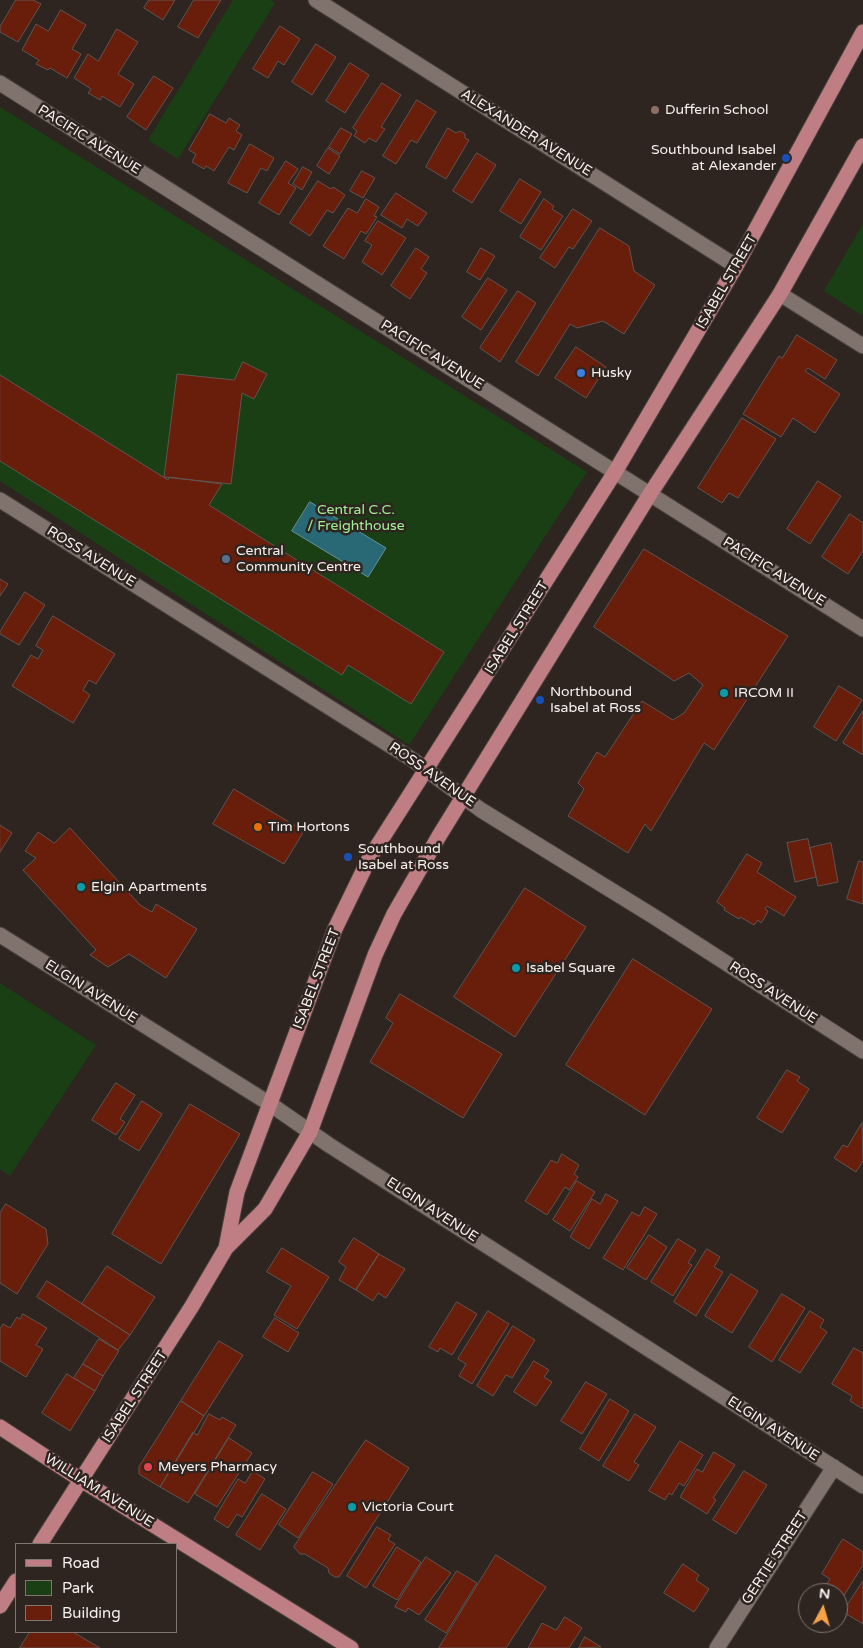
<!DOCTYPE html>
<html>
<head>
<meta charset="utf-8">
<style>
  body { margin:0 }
  #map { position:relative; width:863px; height:1648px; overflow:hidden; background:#2f2520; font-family:"Varela Round",sans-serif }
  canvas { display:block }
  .legend { position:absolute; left:15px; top:1543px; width:162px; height:90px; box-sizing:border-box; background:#2f2520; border:1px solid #7f7672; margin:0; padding:6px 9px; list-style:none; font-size:15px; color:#f6efec }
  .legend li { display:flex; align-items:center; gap:10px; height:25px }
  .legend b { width:25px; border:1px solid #7f7672 }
  .north { position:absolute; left:798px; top:1583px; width:50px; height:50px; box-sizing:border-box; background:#2f2520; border:1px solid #7f7672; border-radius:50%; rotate:6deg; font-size:14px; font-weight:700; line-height:20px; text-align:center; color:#f6efec }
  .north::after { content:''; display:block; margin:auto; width:18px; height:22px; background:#f6a247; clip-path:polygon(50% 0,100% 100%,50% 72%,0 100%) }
</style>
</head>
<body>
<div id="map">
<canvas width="863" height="1648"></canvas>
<ul class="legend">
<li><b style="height:6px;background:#bf7e83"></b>Road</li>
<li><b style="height:14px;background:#1a3f15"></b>Park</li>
<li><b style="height:14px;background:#691d0b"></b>Building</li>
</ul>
<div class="north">N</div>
</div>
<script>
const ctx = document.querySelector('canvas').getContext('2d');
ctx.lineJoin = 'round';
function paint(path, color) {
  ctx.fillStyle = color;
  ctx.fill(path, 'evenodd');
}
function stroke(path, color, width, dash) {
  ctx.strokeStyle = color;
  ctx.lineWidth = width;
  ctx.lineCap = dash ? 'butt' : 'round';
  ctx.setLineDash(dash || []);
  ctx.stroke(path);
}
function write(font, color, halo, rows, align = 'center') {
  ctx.font = font + ' "Varela Round",sans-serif';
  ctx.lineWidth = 5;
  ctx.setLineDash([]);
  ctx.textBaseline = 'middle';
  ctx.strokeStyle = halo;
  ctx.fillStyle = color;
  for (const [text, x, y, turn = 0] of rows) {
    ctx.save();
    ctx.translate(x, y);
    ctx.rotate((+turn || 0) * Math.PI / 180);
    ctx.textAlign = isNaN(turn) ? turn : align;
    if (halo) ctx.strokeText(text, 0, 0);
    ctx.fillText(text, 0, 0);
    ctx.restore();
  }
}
paint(new Path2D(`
  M233 0H270L275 3 178 159 148 140Z
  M0 107 587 472 409 745 0 481Z
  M863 224V314L861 315 824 291Z
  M0 983 96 1045 10 1176 0 1169Z`), '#1a3f15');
const water = new Path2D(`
  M310 502 386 548 368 577 292 531Z`);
paint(water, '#296976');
stroke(water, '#669199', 1);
const building = new Path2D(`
  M16 0H33L41 4 18 42 0 32V27Z
  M149 0H175L163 20 144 8Z
  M194 0H221L198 38 178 27Z
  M61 10 86 25 72 49 81 54 67 78 50 68 48 70 36 64 39 60 22 50 36 24 48 31Z
  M280 26 300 39 284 65 278 61 268 78 253 69Z
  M117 29 138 42 118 74 134 84 120 107 102 96 100 100 92 95 88 93 91 89 74 78 88 54 98 61Z
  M316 44 336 57 312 95 292 82Z
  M350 63 369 75 345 113 326 101Z
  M154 76 173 88 146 130 127 117Z
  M382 83 401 95 381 127 385 129 376 142 369 138 365 143 354 136 357 131 353 128Z
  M417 100 436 112 417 143 411 140 396 164 383 156Z
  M210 114 226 123 229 118 240 125 236 131 242 135 234 150 229 147 214 171 206 166 204 169 192 162 196 154 189 150Z
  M341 128 352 134 340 154 329 147Z
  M448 128 456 133 460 131 465 134V138L469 140 446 179 426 167Z
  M250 144 274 158 267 171 261 168 247 193 228 183Z
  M328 148 340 156 329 174 317 166Z
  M477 153 496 165 472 203 453 191Z
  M286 161 298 169 288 183 296 188 279 215 259 203Z
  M303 167 312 172 302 190 293 184Z
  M362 171 375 178 363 198 350 191Z
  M520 179 541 192 521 224 500 211Z
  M318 181 331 189 333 187 345 195 333 213 327 210 310 236 290 223Z
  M396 193 427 213 418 226 407 219 402 228 381 215Z
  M366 199 379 207 374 216 377 217 366 234 361 231 344 259 323 246 348 208 357 213Z
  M544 199 554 206 552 209 563 216 541 250 520 237Z
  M573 209 592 221 573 249 569 247 555 268 540 258Z
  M378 221 406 238 382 275 362 262 372 245 365 241Z
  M600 228 629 246 634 271 655 285 624 334 603 321 577 328 570 324 538 376 516 362Z
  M416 248 429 257 421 269 427 273 410 299 391 286Z
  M481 248 495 256 480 280 467 272Z
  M488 278 507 290 481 330 462 317Z
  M518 291 536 303 500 362 480 348Z
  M797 335 837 360 825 379 808 368 805 371 840 394 815 433 793 418 781 437 743 414 779 356 782 358Z
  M576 347 606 367 586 398 555 378Z
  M243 362 267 374 254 399 242 393 231 484 164 477 177 374 234 380Z
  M0 375 168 480 169 477 222 484 209 505 444 652 411 704 348 665 342 675 0 461Z
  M742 418 776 439 738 498 729 493 722 503 698 488Z
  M818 481 841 496 810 544 787 529Z
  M850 514 863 523V551L848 574 822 557Z
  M644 549 788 636 714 750 704 743 651 831 645 824 628 853 568 816 584 789 578 783 597 752 605 757 642 701 673 720 684 713 703 685 689 673 674 681 594 627Z
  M0 579 8 584 0 596Z
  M25 592 45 605 19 645 0 634V632Z
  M53 616 115 654 96 684 89 680 83 690 90 695 73 723 12 686 31 655 38 659 43 650 36 646Z
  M839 686 862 700 836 741 814 727Z
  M863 711V755L843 743Z
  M234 789 304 831 284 864 213 824Z
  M0 825 12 833 0 852Z
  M70 828 140 905 152 912 156 904 197 929 166 978 129 954 108 967 90 955 96 950 23 870 36 858 25 851 38 832 54 843Z
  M808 839 816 877 795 882 787 843Z
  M831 843 838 882 818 886 810 848Z
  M747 854 762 863 757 872 796 897 784 916 767 906 765 909 768 911 765 917 761 923 758 920 754 925 740 917 739 919 724 910 725 908 717 902Z
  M859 861 863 862V904L847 899Z
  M525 888 586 927 515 1037 454 997Z
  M633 959 712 1009 645 1115 566 1065Z
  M400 994 502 1054 463 1118 370 1062 393 1023 386 1018Z
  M787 1070 800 1077 797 1081 809 1089 782 1133 757 1118Z
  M116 1083 135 1095 120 1119 125 1122 116 1135 92 1120Z
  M142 1101 162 1114 139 1151 119 1139Z
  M190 1104 240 1134 161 1264 112 1234Z
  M862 1123 863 1161 856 1172 834 1158 843 1145 847 1147Z
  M562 1154 579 1165 574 1174 578 1177 569 1190 565 1187 547 1215 525 1201 551 1160 557 1163Z
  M577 1181 595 1192 570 1231 553 1220Z
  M606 1194 618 1201 589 1249 570 1237 592 1199 600 1204Z
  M6 1204 46 1229 48 1244 17 1294 0 1283V1213Z
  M645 1207 657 1214 623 1270 603 1258 632 1212 639 1216Z
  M649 1235 667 1247 646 1280 627 1268Z
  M354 1238 379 1254 356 1290 339 1280 346 1267 339 1262Z
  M678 1239 696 1250 688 1263 692 1265 673 1296 651 1282Z
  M282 1248 329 1277 297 1329 274 1315 291 1286 267 1272Z
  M707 1249 720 1257 714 1267 723 1272 696 1316 674 1302Z
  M379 1254 405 1269 386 1298 378 1293 373 1301 356 1290Z
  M107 1266 155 1297 130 1335 82 1304Z
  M731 1274 758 1291 732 1333 705 1316Z
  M47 1281 130 1335 118 1350 37 1297Z
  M782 1294 805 1308 772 1362 749 1347Z
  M457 1302 477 1314 452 1355 440 1348 438 1352 429 1347Z
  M488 1311 509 1324 472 1384 459 1376 466 1364 458 1359Z
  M810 1311 824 1320 820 1327 827 1332 800 1373 779 1360Z
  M23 1314 47 1328 36 1345 43 1349 26 1377 0 1361V1329L3 1324 10 1328 17 1317 20 1319Z
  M275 1318 299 1333 288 1352 263 1337Z
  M513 1326 535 1340 512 1378 506 1375 493 1396 477 1386Z
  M99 1339 119 1351 103 1376 83 1364Z
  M219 1341 243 1355 204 1416 181 1401Z
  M854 1348 863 1353V1409L850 1401 852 1396 832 1384Z
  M534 1361 549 1370 544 1377 552 1382 536 1406 514 1392Z
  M83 1364 103 1376 95 1391 74 1378Z
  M67 1374 95 1391 70 1431 42 1413Z
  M586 1382 607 1394 582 1434 561 1421Z
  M610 1399 629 1411 599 1461 580 1449Z
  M181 1401 204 1416 160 1487 139 1474V1467Z
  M209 1414 220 1420 222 1417 236 1425 188 1503 160 1487 193 1432 197 1435Z
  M635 1414 656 1427 634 1462 639 1465 629 1481 603 1466Z
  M229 1438 252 1453 217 1507 195 1494Z
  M366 1440 409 1468 339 1577H335L329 1573 328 1568 305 1554H300L294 1547Z
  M680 1441 703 1455 684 1486 679 1483 672 1495 669 1493 665 1500 649 1491Z
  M714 1452 735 1465 713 1498 716 1500 707 1514 680 1497 697 1469 702 1472Z
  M253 1471 265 1479 242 1517 237 1514 228 1528 214 1519 238 1479 245 1483Z
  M744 1471 767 1485 736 1534 713 1520Z
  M313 1472 333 1484 298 1538 279 1525Z
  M262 1494 286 1509 260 1550 236 1535Z
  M377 1527 391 1535 388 1540 395 1544 366 1588 347 1576Z
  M843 1539 863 1552V1565L838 1605V1593H821L830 1579 822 1574Z
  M397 1547 421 1562 397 1600 373 1586Z
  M496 1555 546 1587 506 1648H439Z
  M426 1557 451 1573 419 1615 408 1608 406 1612 395 1607Z
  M683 1564 699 1575 696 1580 709 1589 694 1612 664 1593Z
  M457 1571 477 1583 446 1633 425 1620Z
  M863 1581V1624L843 1612Z
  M565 1617 582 1628 569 1648H528L542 1623 556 1630Z
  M30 1632H73L100 1648H20Z
  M585 1637 601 1647 579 1648Z`);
paint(building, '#691d0b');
stroke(building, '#615450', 1);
const minor = new Path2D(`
  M316 0 736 266
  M0 83 863 629
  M780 294 863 346
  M0 500 413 760 481 810 653 916 863 1051
  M0 935 270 1104 329 1145 863 1486
  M717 1648 834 1467`);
const major = new Path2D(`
  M226 1248 237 1192 335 929 369 859 615 472 736 266 863 32
  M0 1427 81 1480 351 1648
  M40 1544 192 1306 226 1248 265 1209 310 1132 375 955 394 914 439 836 650 494 780 294 863 146
  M0 1606 16 1581`);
stroke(minor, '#48403b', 17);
stroke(major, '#48403b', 17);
stroke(minor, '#80736d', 15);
stroke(major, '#bf7e83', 15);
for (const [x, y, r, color] of [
  [655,110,5,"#8d6e63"],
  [786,158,5,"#1a4fb4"],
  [581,373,5,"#3f7fe0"],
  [226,559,5,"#5c6f8a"],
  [724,693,5,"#0f9aa8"],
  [540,700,5,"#1a4fb4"],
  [258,827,5,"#e8710a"],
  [348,857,5,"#1a4fb4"],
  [81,887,5,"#0f9aa8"],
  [516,968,5,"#0f9aa8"],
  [148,1467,5,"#e0444e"],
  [352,1507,5,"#0f9aa8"]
]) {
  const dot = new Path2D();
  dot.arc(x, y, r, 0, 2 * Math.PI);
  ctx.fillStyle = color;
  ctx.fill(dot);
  stroke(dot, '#2f2520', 2);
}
write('14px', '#f6efec', '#2f2520', [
  ["Dufferin School",665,110],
  ["Southbound Isabel",776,150,"right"],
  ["at Alexander",776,166,"right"],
  ["Husky",591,373],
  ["Central",236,551],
  ["Community Centre",236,567],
  ["Northbound",550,692],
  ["Isabel at Ross",550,708],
  ["IRCOM II",734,693],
  ["Tim Hortons",268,827],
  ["Southbound",358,849],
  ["Isabel at Ross",358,865],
  ["Elgin Apartments",91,887],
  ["Isabel Square",526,968],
  ["Meyers Pharmacy",158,1467],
  ["Victoria Court",362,1507]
], 'left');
write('14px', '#f6efec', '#2f2520', [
  ["ALEXANDER AVENUE",526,133,32],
  ["PACIFIC AVENUE",89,140,32],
  ["ISABEL STREET",727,282,-60],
  ["PACIFIC AVENUE",432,355,32],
  ["ROSS AVENUE",91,557,32],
  ["PACIFIC AVENUE",774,572,32],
  ["ISABEL STREET",517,628,-58],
  ["ROSS AVENUE",432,775,35],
  ["ISABEL STREET",317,979,-69],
  ["ELGIN AVENUE",91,992,32],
  ["ROSS AVENUE",773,993,33],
  ["ELGIN AVENUE",432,1210,33],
  ["ISABEL STREET",135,1397,-57],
  ["ELGIN AVENUE",773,1429,33],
  ["WILLIAM AVENUE",99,1491,32],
  ["GERTIE STREET",775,1558,-57]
]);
write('14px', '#a0ee94', '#2f2520', [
  ["Central C.C.",356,510],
  ["/ Freighthouse",356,526]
]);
</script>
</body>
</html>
